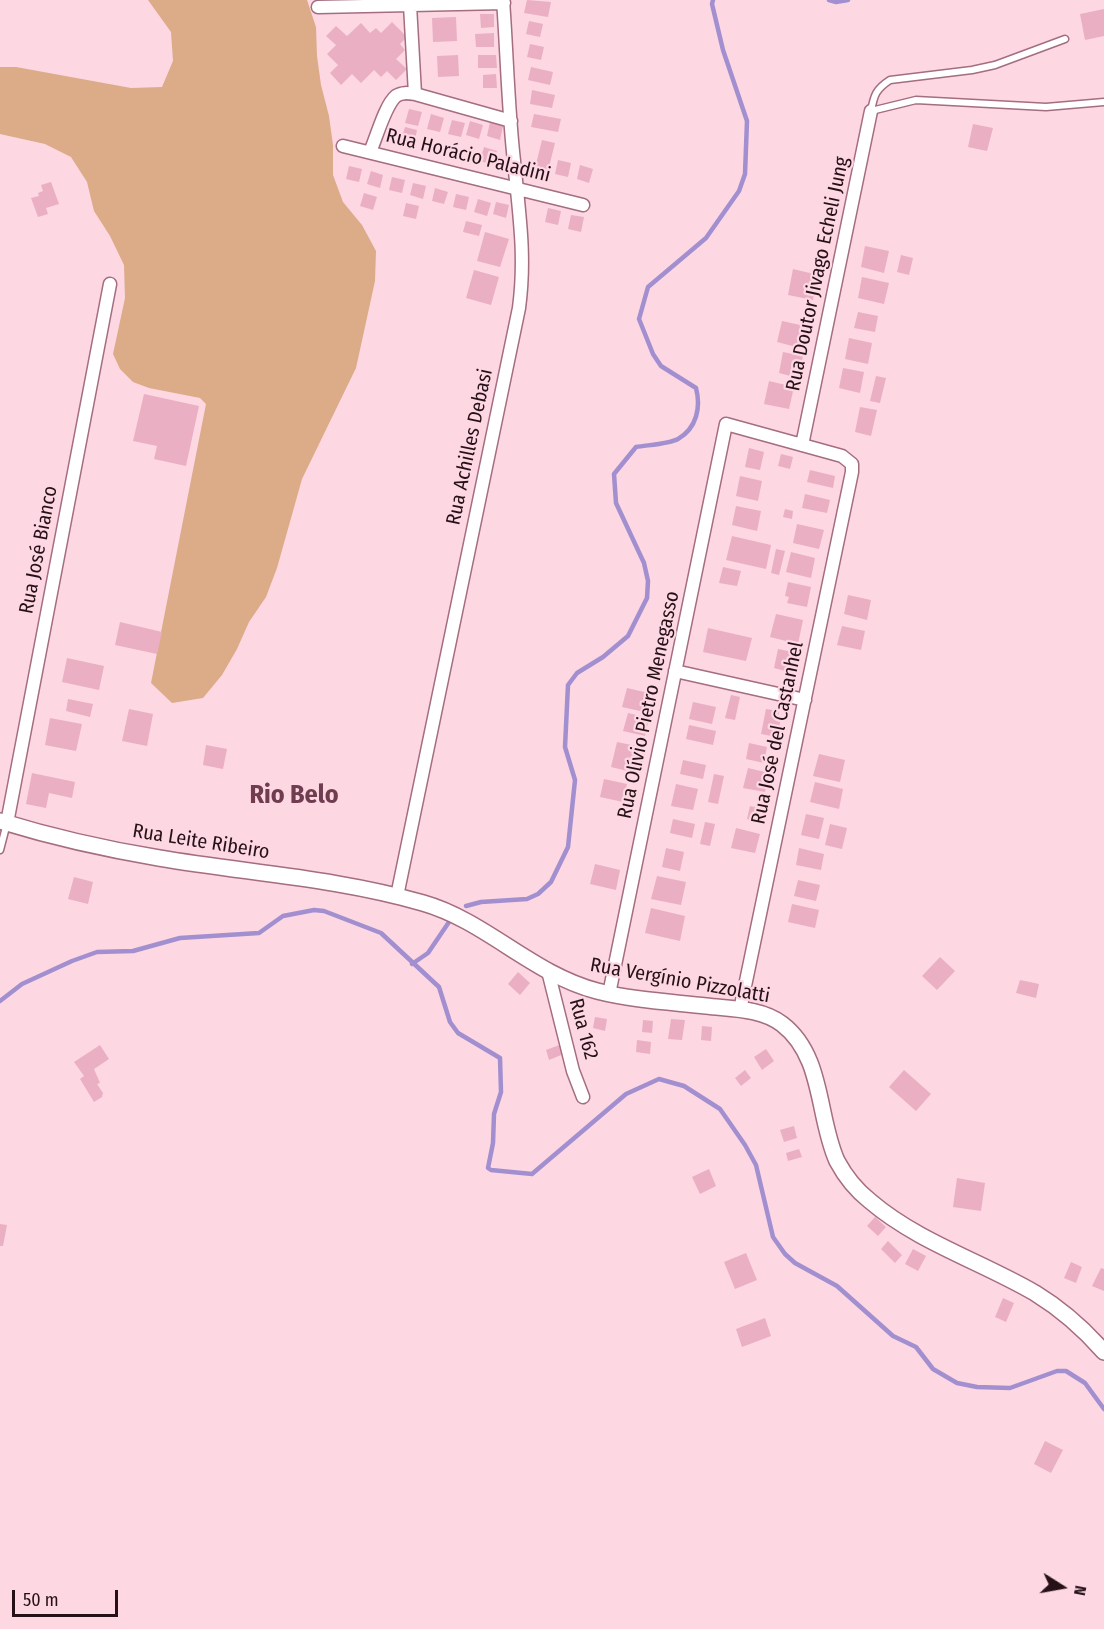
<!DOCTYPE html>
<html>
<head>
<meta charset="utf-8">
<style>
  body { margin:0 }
  #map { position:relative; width:1104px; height:1629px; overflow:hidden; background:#fdd7e2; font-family:"Fira Sans Condensed",sans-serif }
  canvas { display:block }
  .north { position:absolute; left:1032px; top:1557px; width:60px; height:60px; -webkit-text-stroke:4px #fdd7e2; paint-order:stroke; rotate:101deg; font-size:16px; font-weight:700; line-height:24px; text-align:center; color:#261118 }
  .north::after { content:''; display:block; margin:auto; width:21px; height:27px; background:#261118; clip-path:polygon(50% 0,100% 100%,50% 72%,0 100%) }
  .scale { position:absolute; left:12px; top:1590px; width:106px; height:27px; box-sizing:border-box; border:3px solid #261118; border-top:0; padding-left:8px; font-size:18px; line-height:21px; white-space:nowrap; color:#261118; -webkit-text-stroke:4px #fdd7e2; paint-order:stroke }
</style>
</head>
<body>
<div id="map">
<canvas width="1104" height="1629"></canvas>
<div class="north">N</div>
<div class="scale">50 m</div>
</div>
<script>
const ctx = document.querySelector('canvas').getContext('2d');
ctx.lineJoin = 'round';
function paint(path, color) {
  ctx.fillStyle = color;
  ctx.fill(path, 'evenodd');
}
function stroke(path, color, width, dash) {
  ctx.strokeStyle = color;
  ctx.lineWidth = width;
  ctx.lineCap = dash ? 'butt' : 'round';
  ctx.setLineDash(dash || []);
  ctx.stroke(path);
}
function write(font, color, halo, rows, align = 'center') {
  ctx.font = font + ' "Fira Sans Condensed",sans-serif';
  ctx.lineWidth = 4.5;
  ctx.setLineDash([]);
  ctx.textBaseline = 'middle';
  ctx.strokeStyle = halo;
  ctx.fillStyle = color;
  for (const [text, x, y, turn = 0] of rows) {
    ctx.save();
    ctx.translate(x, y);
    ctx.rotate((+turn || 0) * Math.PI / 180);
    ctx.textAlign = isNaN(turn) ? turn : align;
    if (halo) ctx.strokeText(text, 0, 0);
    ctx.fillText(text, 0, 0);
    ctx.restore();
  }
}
paint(new Path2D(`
  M148 0H307L316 27 317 56 321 85 329 116 333 145V175L343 202 362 225 376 251 375 281 356 368 302 479 277 568 266 597 249 622 237 649 222 675 203 698 172 703 151 683 206 404 200 398 149 388 133 382 120 369 113 354 125 298 124 265 110 236 94 211 87 182 71 157 45 144 0 134V67H16L131 88 162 87 173 61 171 32Z`), '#dcab88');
stroke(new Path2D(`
  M829 0 836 2 848 0
  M466 906 481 902 527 899 538 894 551 882 568 847 575 780 565 747 568 685 577 673 603 657 628 636 647 598 648 581 644 563 616 503 614 474 636 447C647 445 669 444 678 439 697 428 701 407 696 388L661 366 653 354 639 319 648 287 706 238 739 191 745 174 747 121 723 50 712 4 713 0
  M412 964 428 953 449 922
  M0 1001 22 984 72 961 97 952 133 951 180 938 259 933 283 916 314 910 324 911 381 933 439 987 450 1022 458 1033 500 1058 501 1092 494 1114 493 1143 488 1168 491 1170 532 1174 626 1094 659 1079 684 1086 720 1109 745 1145 756 1165 773 1237 785 1254 795 1263 837 1286 893 1336 916 1347 933 1369 957 1383 977 1387 1010 1388 1057 1371H1066L1085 1383 1104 1409`), '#a28fd0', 4.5);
paint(new Path2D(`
  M527 0 551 2 548 17 524 13Z
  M1104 9V36L1085 40 1080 14Z
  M480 14H494V27L481 28Z
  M456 17 457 41 433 42 432 18Z
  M529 21 543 24 540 37 526 34Z
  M392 22 407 37 400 44 405 50 396 59 407 69 396 80 387 71 381 77 374 70 361 83 352 74 341 85 330 73 338 65 327 54 336 45 326 36 336 26 347 36 361 23 370 33 376 28 381 33Z
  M494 33V47H476L475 34Z
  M530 44 544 47 541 60 527 57Z
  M458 55 459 76 438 77 437 56Z
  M478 55H496L497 68H478Z
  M531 67 553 72 550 85 528 80Z
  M496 74 497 88H483V75Z
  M532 90 555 95 552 108 530 104Z
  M409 109 422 112 418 126 405 123Z
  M431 114 444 118 440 132 427 129Z
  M534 114 561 119 558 132 531 127Z
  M452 120 465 123 461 137 448 134Z
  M470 121 483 125 479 139 466 135Z
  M490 122 503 126 500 140 487 136Z
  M973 124 993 128 987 151 968 147Z
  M405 127 417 130 414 144 401 141Z
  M542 140 555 143 547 175 534 172Z
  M484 147 497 151 493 165 480 161Z
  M558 160 571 163 568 177 555 174Z
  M580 165 593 169 589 183 577 179Z
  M349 166 362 169 359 182 346 179Z
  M371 171 383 175 380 188 367 184Z
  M392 177 405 180 402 193 389 190Z
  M51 182 59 204 46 208 48 214 38 217 31 198 39 196 38 193 43 191 41 185Z
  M413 183 426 186 423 199 410 195Z
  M435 188 448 192 444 204 432 201Z
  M364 193 377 197 373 210 360 206Z
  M456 194 469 197 466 210 453 207Z
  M478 199 491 203 487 216 474 212Z
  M496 202 509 205 506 218 493 214Z
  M406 203 419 206 416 219 403 216Z
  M548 208 561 211 558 225 545 222Z
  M571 215 584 217 581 232 568 229Z
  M466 221 482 225 479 236 463 232Z
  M485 232 509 239 500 267 477 261Z
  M865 246 889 251 884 273 861 267Z
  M901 255 913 258 909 275 897 272Z
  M793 269 818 275 813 300 788 295Z
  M474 270 499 277 491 305 466 298Z
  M862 277 889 283 884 304 858 298Z
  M858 312 878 316 875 332 854 328Z
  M782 321 809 327 804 349 777 342Z
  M849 338 872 343 868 364 845 359Z
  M783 352 803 356 798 378 779 373Z
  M843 368 864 372 860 393 839 388Z
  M876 376 886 378 880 403 870 401Z
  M769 381 794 387 789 409 764 404Z
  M144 394 199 406 186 466 154 459 157 446 133 441Z
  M860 407 877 410 871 436 855 432Z
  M749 448 764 452 760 470 745 467Z
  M781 454 793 457 790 469 778 466Z
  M810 470 835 476 833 488 807 482Z
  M740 476 762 481 758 501 736 496Z
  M805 494 830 500 827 513 802 508Z
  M736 506 761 511 757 531 732 525Z
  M785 509 793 511 792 519 783 517Z
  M797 524 824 530 819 549 793 543Z
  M732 536 771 545 766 569 726 560Z
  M776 549 785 551 779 575 771 573Z
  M791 552 815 558 811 578 786 572Z
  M723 567 741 571 737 586 719 583Z
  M788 582 811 587 807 607 787 603 789 597 785 596Z
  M848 595 871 600 867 620 844 614Z
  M776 614 803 620 798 644 770 637Z
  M120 622 162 632 157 654 115 645Z
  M842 626 865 631 861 650 837 645Z
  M708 628 752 638 746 661 703 652Z
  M778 649 798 653 793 673 774 668Z
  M67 658 104 666 99 690 62 682Z
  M627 688 653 694 649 713 622 707Z
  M731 695 740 697 735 720 725 718Z
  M68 699 93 704 90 717 66 711Z
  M693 702 716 707 712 724 689 719Z
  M129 709 153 714 147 746 122 741Z
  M766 709 779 711 778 717 781 718 777 737 761 734Z
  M628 713 649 718 645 736 623 731Z
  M50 718 82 724 76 751 45 745Z
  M689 725 716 731 713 745 686 739Z
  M617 742 646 748 640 774 611 767Z
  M749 743 767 747 764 763 746 759Z
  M206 745 227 749 223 769 203 765Z
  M819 754 845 760 840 782 813 776Z
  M683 760 706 765 703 779 680 774Z
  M748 768 769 773 765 792 743 788Z
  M32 773 75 782 72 798 49 793 46 808 26 804Z
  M714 774 724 776 718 804 708 802Z
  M604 779 627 784 623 802 600 797Z
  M815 782 843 789 839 809 810 802Z
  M676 784 698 789 693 810 671 806Z
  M750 806 764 809 761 822 747 819Z
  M806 814 824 818 819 839 801 835Z
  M673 819 695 824 692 838 670 833Z
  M705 822 715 824 710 846 700 844Z
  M830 824 847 828 842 849 825 845Z
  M736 828 760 834 755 853 731 848Z
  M666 848 684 852 680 871 662 867Z
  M799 848 824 854 821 870 796 865Z
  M595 864 620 870 616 890 590 884Z
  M657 876 686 882 681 905 651 899Z
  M74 877 93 882 88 904 68 899Z
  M798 880 820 885 816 901 794 896Z
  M792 904 819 910 815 928 788 922Z
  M651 908 685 916 680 941 645 933Z
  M940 957 955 971 937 990 922 976Z
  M518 972 530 983 520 995 508 984Z
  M1020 980 1039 984 1036 998 1016 993Z
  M595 1017 607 1019 605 1031 593 1028Z
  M671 1019 685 1020 682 1040 668 1039Z
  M643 1020 653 1021 652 1033 642 1032Z
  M702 1026 712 1027 711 1041 701 1040Z
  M637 1040 651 1042 650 1054 636 1052Z
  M562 1044 566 1053 549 1060 546 1050Z
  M100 1045 109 1059 94 1069 100 1083 97 1084 103 1093 102 1097 94 1102 80 1079 84 1076 74 1062Z
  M766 1049 774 1061 762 1070 754 1057Z
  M745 1070 751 1078 741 1086 735 1078Z
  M904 1070 931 1094 916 1111 889 1087Z
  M794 1126 797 1138 784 1142 780 1130Z
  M799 1149 802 1157 788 1161 786 1153Z
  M709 1169 716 1186 700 1194 692 1177Z
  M957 1178 985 1183 981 1211 953 1207Z
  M875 1217 886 1227 878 1236 867 1226Z
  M0 1224 7 1225 3 1246H0Z
  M888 1241 902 1255 895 1263 881 1249Z
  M913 1249 926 1256 918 1271 905 1264Z
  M746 1253 757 1280 735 1289 724 1262Z
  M1071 1262 1082 1267 1076 1283 1064 1278Z
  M1101 1268 1104 1269V1291L1092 1286Z
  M1003 1298 1014 1303 1006 1322 995 1317Z
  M765 1318 771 1336 742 1347 736 1329Z
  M1045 1441 1063 1450 1051 1473 1034 1464Z`), '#ebafc3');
const service = new Path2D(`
  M1065 39 995 65 972 70 890 80C876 89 874 95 871 111L916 100 1046 107 1104 102
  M0 850 7 823`);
const minor = new Path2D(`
  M410 5 415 94
  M318 7 504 3
  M343 146 583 205
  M370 152C376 139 385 105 396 96 402 92 408 93 415 94L511 121
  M802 445 871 111
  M675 671 805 700
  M7 823 110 284
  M397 896 519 308C526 256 519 213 514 161 508 108 507 54 503 0
  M548 971 573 1071 583 1097
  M609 994 726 424 842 456 852 464V472L740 1010`);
const tertiary = new Path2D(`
  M0 821C52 837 105 849 159 858 247 873 337 878 423 903 486 921 532 974 597 991 632 1000 670 1002 706 1006 731 1009 761 1008 782 1024 824 1056 817 1117 837 1161 845 1176 856 1190 870 1201 918 1242 980 1261 1035 1293 1061 1309 1084 1329 1104 1352`);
stroke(service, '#a46d80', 9);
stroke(minor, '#a46d80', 15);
stroke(tertiary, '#a46d80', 18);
stroke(service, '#fff', 6);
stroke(minor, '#fff', 12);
stroke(tertiary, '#fff', 15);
write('20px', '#261118', '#fdd7e2', [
  ["Rua Horácio Paladini",468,156,14],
  ["Rua Doutor Jivago Echeli Jung",818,274,-78],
  ["Rua Achilles Debasi",470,447,-78],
  ["Rua José Bianco",39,550,-79],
  ["Rua Olívio Pietro Menegasso",649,705,-78],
  ["Rua José del Castanhel",778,733,-78],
  ["Rua Leite Ribeiro",201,842,9],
  ["Rua Vergínio Pizzolatti",680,981,10],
  ["Rua 162",583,1029,75]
]);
write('bold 26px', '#703d50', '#fdd7e2', [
  ["Rio Belo",294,796]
]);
</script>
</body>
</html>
